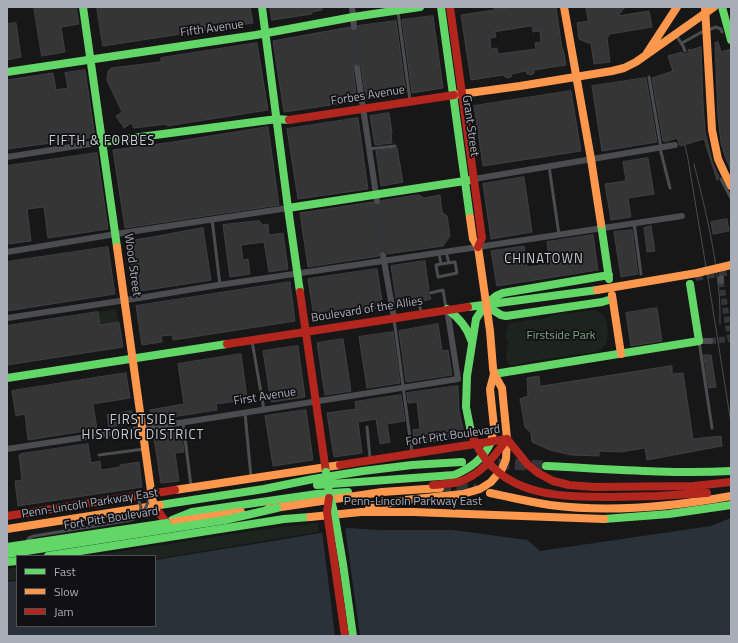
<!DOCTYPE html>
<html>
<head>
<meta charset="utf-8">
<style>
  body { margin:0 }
  #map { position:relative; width:738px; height:643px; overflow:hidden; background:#171717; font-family:"Titillium Web",sans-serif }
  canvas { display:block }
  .frame { position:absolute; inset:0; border:8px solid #a8adb8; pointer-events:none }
  .legend { position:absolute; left:16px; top:555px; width:140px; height:72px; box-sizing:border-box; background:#111113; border:1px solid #4d4f55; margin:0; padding:5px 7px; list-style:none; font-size:12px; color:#a8adb8 }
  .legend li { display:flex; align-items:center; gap:8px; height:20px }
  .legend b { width:20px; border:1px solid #4d4f55 }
</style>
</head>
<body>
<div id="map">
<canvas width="738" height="643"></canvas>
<div class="frame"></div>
<ul class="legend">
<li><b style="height:5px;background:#63d668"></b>Fast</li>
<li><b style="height:5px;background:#ff974d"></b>Slow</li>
<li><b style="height:5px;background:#b3261e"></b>Jam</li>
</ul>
</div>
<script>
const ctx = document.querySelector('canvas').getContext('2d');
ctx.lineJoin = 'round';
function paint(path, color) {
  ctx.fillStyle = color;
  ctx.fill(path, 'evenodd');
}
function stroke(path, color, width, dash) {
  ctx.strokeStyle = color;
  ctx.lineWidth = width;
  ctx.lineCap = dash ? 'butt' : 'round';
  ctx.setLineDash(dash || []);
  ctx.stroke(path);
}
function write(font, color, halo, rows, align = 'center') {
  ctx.font = font + ' "Titillium Web",sans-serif';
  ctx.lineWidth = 3.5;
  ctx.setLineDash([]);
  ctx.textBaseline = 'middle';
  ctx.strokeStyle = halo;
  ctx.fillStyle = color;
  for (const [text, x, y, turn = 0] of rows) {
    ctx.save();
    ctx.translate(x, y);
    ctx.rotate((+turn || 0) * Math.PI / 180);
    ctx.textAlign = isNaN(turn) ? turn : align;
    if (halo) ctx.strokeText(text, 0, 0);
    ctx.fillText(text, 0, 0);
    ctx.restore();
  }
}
paint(new Path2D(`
  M116 309 119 322 100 325 98 312Z
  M592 310C597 310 602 312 605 317 607 321 609 337 607 341 606 345 602 349 599 351 596 352 593 352 590 353 585 354 582 354 578 354 561 357 545 359 528 362 522 363 516 366 510 365L506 359V356L508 343 505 333 509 324 511 323 519 322 527 320 541 319 555 315Z
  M318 523 319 532 155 559V556H91L265 529Z
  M17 567V579L7 581V569Z`), '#1d241e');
paint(new Path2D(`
  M731 518V636H7V582L17 581V626H155V560L273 541 349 528 379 530H453L527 540 540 551 711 526Z`), '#2a3239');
paint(new Path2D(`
  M345 527 360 636H335L322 531Z`), '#171717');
const building = new Path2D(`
  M34 7H76L79 24 61 27 65 52 42 56Z
  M97 7H250L253 23 103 46Z
  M270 7H322V10L312 12V14L272 20Z
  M494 7H500L501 9 511 7H556L562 49H563L566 65 534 70V73L531 75 527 74 526 71 512 74 511 77 508 78 505 77 503 75 471 80 461 15 494 10ZM532 26 533 32 540 31 541 42 535 43 536 49 498 54 497 48 491 49 490 38 496 37 495 32Z
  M586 7H625L618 16 649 11 652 27 610 34 607 38 610 62 594 64 591 44 579 39 577 23 588 21Z
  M433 16 443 88 412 93 402 20Z
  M396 21 406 93 366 99 361 67 359 64H356L353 66V69L357 101 284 112 273 41 350 27 352 31H355L358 29V26Z
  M16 23 21 57 7 60V24Z
  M718 42 721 52 731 49V171L725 156 721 143 718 116 715 43Z
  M257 43 268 110 167 126V124L134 128 131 123 124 128 116 116 122 112 107 80 108 71 111 68 161 62V58Z
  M701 47 703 102 705 131 712 161 719 177 718 180H717L704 139 680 146 677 138 665 142V141H663L652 78 673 71 668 56 682 52 683 54H686L688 53V50L690 49V50Z
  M85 70 95 137 7 149V80L53 73 56 90 68 88 65 73Z
  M646 78 657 142 602 151 592 86Z
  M571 91 581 151 483 166 474 106Z
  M389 113 392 133H391L392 143 375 145 370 116Z
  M358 118 368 189 298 199 287 129Z
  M268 127 279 205 125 228 113 150 173 142Z
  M397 148 403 182 381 186 376 151Z
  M97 153 108 229 48 238 44 207 27 209 31 241 7 244V166Z
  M648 158 654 194 628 198 631 217 611 220 605 184 626 181 623 162Z
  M524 177 532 232 491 239 483 184Z
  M419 195 424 198 440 195 442 212 447 216 450 236 443 246 387 254 386 252 383 251 380 252 379 256 308 267 300 213 373 202 374 204 377 205 380 204 381 201Z
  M727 219 729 231 713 234 711 222Z
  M259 221 263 225 268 224 269 235 283 233 288 269 269 272 264 242 241 245 243 260 248 259 250 274 230 277 223 225Z
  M651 226 655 251 647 252 644 228Z
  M203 228 211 280 134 292 127 241 153 237 184 231Z
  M632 230 638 274 621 277 614 232Z
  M593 235 598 270 497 286 491 251 524 246 527 267 536 266 550 263 547 242Z
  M108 247 115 294 7 311V262Z
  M425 261 429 290 428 291 427 293 428 295 430 296 431 299 422 301 421 299 419 298 417 299 416 302 397 305 391 266Z
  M377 269 383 307 314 317 308 279Z
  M290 282 295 321 173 340 172 335 161 336 162 342 142 345 136 306Z
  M657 308 662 341 631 346 626 313Z
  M98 312 100 325 119 322 123 347 7 365V326Z
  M438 324 442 351 448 350 452 375 406 382 399 331Z
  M393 332 400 383 367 388 359 337Z
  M343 339 351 391 325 395 317 343Z
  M298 346 305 397 271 402 263 351Z
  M241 354 247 397H244L245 400 216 404 217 410 152 420 150 410 184 404 178 364Z
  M704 355H711L716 387 709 388Z
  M672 366V374L683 373 693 439 721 436 722 446 647 460 645 448 620 452 599 451V456L571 455 550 450 532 442 531 433 525 427 520 399 528 396 527 378 539 376 540 386Z
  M126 373 130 398 93 404 97 429 28 440 25 414 16 416 12 391Z
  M458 386 459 411 465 437 414 444 413 430 420 429 417 402 408 403 407 393Z
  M401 395 405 421 387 424 390 442 380 444 376 419 358 422 362 453 334 457 327 413 356 409 355 402Z
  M306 410 313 460 273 466 265 416Z
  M132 411 134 423 109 427 107 415Z
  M181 429 184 452 175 453 179 481 161 483 153 432Z
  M88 444 91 463 100 461 101 470 120 467V465L139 462 142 487 18 506 15 481 22 480 19 455H21V454Z`);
paint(building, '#353536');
stroke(building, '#3f4043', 1);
stroke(new Path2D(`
  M354 27 357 68
  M377 201 383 255
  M721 281 730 339
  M710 341 731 339`), '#343537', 6, [6, 3]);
stroke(new Path2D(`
  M695 277 731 271`), '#343537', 8, [8, 4]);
stroke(new Path2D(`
  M482 463 546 466
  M440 488H460L477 490`), '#343537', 11, [11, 5.5]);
stroke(new Path2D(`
  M398 12 410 100
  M676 35 683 46 685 51
  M682 43 700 33 716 27 721 29 722 32
  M649 77 661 148
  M660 148 670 188
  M369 149 395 146
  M549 166 559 235
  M721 179 731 198
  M212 219 220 285
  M634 223 641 274
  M446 252 449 263
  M439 253 441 264 436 265 438 277 457 273 455 262 441 264
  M430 293 443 290 446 308
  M419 301 421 313
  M394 319 412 453
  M252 341 264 410
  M699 341 712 428
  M245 413 251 477
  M183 422 191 486
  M367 427 370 458
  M99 455 144 449
  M27 541 29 538 34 536 126 521 134 519 140 515`), '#4b4c50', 3);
stroke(new Path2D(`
  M352 7 354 27
  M357 68 377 201
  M7 157 102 142
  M474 179 675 145
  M7 252 116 234 288 208
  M383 255 394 318
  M721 278V281
  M7 318 133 299 212 286 478 247 682 216
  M699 341H710
  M7 449 192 421 458 379 447 309`), '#4b4c50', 6);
stroke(new Path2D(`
  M83 7 117 247
  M262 7 288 208 300 292
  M441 7 470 218
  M722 7 731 40
  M7 72 256 35 353 17 420 7
  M102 142 277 119 289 120
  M288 208 471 180
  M601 224 609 279
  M609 275 503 293 496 296 485 305 501 315 506 316 602 302 612 299
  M468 307 597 290
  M447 309C458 317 467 326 471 340
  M494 374 699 341 690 284
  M7 378 227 344
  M471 432 466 407 467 376 476 319 485 305
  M546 466C608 469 669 474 731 471
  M317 485 454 475C471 468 483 459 491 442
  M160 505 264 489 313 479 363 471 412 465 462 462
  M604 519 669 514 731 505
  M172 520 192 512 317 494 348 492
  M48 556 284 519 310 517
  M7 562 17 561`), '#63d668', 8);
stroke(new Path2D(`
  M564 7 591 159 601 224
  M647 53 677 7
  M454 95 520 86 612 71 624 68 636 62 714 7
  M470 218 473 239 478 247 490 331 493 368 494 374 502 388 507 439
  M117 247 152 498
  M612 295 621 354
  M491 442 494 427 490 389 494 374
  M175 490 340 465
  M490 493C510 497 530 502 550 505 610 513 671 507 731 496
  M369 507 406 500 463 494 480 489 491 482 502 469 506 459 507 439
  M268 509 382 492 440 488
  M310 517 361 512H413L604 519
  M167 523 241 512
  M7 529 160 505`), '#ff974d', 8);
stroke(new Path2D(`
  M450 7 482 238 478 247
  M289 120 454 95
  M300 292 326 472
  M227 344 468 307
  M507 439 528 465 538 473 553 481 569 485 594 487 694 486 731 482
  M340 465 507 439
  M433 485C441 484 450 484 458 482 480 476 494 457 507 439
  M614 497 657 496 707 493
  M156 509 167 523
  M7 516 175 490`), '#b3261e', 8);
stroke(new Path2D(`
  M685 145 688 159 709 285 731 423
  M694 164C704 204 714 244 718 284 720 297 720 311 720 324`), '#4b4c4f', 1);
stroke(new Path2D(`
  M139 501 141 507 140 513
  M140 515 145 509 149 500`), '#4b4c50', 3);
stroke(new Path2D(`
  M326 472 329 493 334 512 343 564 353 636
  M7 547 167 523
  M7 554 225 520 277 508`), '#63d668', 8);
stroke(new Path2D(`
  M705 7 712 130 718 159 724 172 731 186
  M597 290 697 273 731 265
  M152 499 156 509`), '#ff974d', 8);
stroke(new Path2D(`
  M471 432C474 439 477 448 482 454 511 498 567 497 614 497
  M329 498 327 512 345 636`), '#b3261e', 8);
write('12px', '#a8adb8', '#111113', [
  ["Fifth Avenue",212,29,-8],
  ["Forbes Avenue",368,96,-9],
  ["Grant Street",470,126,82],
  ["Wood Street",132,265,82],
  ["Boulevard of the Allies",367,310,-9],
  ["First Avenue",265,397,-9],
  ["Fort Pitt Boulevard",453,436,-8],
  ["Penn-Lincoln Parkway East",413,502],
  ["Penn-Lincoln Parkway East",90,504,-9],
  ["Fort Pitt Boulevard",111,519,-9]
]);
write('12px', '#7fa381', '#111113', [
  ["Firstside Park",561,336]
]);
ctx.letterSpacing = '1px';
write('13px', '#c9ccd4', '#111113', [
  ["FIFTH & FORBES",102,142],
  ["CHINATOWN",544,260],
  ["FIRSTSIDE",143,421],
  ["HISTORIC DISTRICT",143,436]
]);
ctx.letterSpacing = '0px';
</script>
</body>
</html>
